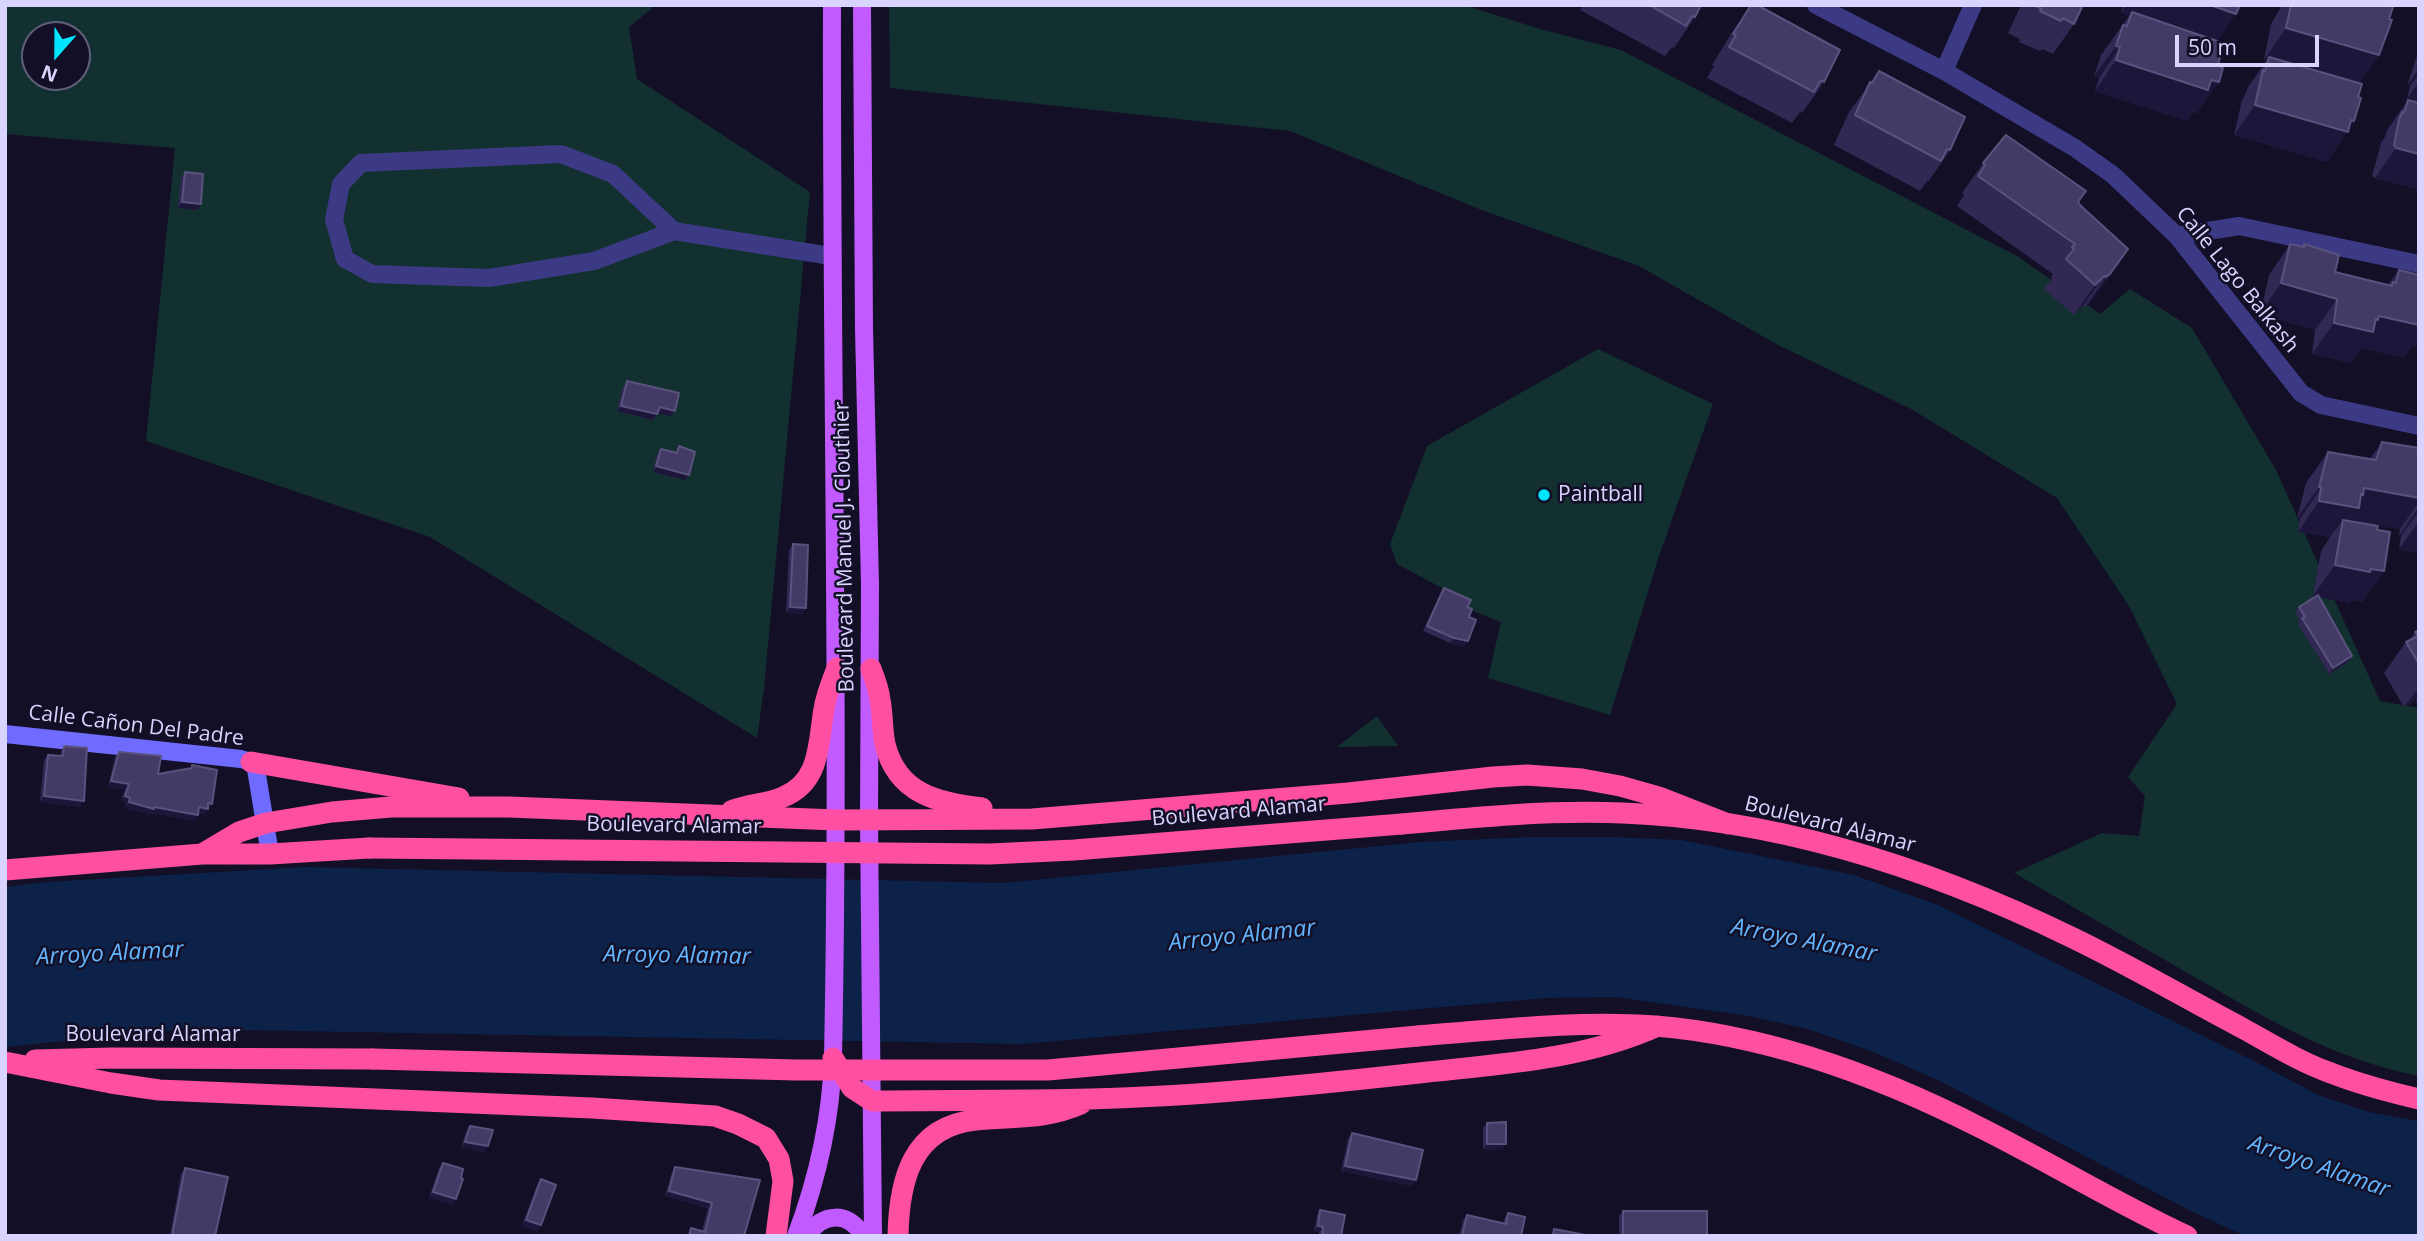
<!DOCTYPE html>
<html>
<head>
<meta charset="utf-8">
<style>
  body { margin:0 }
  #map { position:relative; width:2424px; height:1241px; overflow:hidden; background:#130f26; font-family:"Open Sans",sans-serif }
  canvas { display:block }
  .frame { position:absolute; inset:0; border:7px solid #d9d4ff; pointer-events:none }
  .north { position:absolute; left:21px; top:21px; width:70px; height:70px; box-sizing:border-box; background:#130f26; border:2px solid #625e7d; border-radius:50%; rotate:201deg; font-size:19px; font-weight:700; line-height:28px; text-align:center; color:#d9d4ff }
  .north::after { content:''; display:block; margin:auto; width:24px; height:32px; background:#00e5ff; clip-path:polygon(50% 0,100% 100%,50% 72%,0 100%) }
  .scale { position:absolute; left:2175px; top:35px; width:144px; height:32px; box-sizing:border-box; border:4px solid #d9d4ff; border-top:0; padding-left:9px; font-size:21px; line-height:24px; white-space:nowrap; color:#d9d4ff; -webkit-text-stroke:5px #130f26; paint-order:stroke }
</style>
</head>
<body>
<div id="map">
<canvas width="2424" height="1241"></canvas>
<div class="frame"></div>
<div class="north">N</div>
<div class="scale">50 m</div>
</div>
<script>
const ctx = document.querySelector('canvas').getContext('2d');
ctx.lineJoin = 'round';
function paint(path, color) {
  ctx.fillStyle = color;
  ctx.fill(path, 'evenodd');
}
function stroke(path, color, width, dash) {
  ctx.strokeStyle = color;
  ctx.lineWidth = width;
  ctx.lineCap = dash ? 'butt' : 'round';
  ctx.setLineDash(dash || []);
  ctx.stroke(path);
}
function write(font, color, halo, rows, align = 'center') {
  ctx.font = font + ' "Open Sans",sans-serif';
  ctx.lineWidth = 5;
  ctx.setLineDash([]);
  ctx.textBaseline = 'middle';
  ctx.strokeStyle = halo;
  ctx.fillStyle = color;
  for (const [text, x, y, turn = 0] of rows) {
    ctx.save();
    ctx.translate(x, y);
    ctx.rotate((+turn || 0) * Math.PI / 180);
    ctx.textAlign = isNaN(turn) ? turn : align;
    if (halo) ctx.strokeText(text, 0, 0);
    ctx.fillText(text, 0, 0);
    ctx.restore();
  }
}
paint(new Path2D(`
  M5 5H656L629 27 637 79 810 192 764 688 757 738 430 537 146 441 175 148 5 134ZM35 35H77V77H35Z
  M889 5H1464L1540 29 1621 50 2017 256 2100 314 2130 289 2192 328 2276 470 2380 701 2419 708V1076C2332 1059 2266 1018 2191 975 2132 941 2073 907 2014 873L2102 833 2139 836 2145 796 2128 777 2177 704 2129 606 2057 498 1911 409 1778 345 1639 266 1479 209 1290 131 890 88Z
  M1598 349 1713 404 1659 556 1610 715 1488 678 1501 622 1442 599V588L1397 564 1390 544 1427 446Z
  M1377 716 1398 746 1337 747Z`), '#12302f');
paint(new Path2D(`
  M1533 837H1608L1682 840 1854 875 1938 905 2262 1065 2318 1095 2369 1112 2419 1121V1236H2245L2193 1212 1940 1081 1876 1053 1808 1029 1749 1016 1616 997 1546 998 1022 1044 184 1029 5 1047V887L46 882 304 867 1003 883 1420 842Z`), '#0c2248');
stroke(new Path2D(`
  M1816 5 1944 71 2075 148 2113 175 2177 236 2301 393 2321 405 2419 426
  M1944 71 1973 5
  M674 231 613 174 561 154 361 163 341 184 334 220 345 259 372 274 489 278 594 261 674 231 831 256
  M2177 236 2239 226 2419 264`), '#3d3a85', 18);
stroke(new Path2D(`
  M5 734 241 759 251 762 256 769 270 854`), '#6f6bff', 18);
stroke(new Path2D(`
  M862 5 864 329 870 584 869 820 873 1236
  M796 1236C817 1180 831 1118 833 1058 840 707 831 356 832 5
  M807 1236C822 1212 849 1211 863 1236`), '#c25bff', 18);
stroke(new Path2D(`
  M871 669C875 679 879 689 880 700 883 715 882 730 885 744 897 794 938 803 982 808
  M251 762 459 798
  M731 811C748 804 767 804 783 797 821 782 818 743 824 709 826 695 832 681 837 668
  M1402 824C1476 817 1549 810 1623 813 1779 819 1934 870 2073 938 2131 966 2187 999 2244 1029 2273 1045 2300 1062 2331 1073 2359 1084 2389 1092 2419 1099
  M202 854 239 832 266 823 332 812 391 807H509L836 820 1032 819 1348 793 1493 777 1527 775 1582 779 1620 786 1659 797 1728 824
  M5 870 202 854H270L369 848
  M1418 1036C1497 1030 1576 1020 1655 1026 1768 1035 1881 1077 1981 1128 2051 1163 2116 1203 2187 1236
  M833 1058 852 1088 872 1101C945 1100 1018 1101 1090 1099 1200 1096 1310 1085 1419 1073 1500 1064 1583 1060 1658 1026
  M35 1060 112 1058 373 1059
  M5 1062 111 1083 159 1090 592 1108 715 1116 738 1124 766 1138 779 1159 783 1181 776 1236
  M898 1236C899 1182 911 1127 975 1120 1013 1116 1045 1120 1081 1104`), '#ff4fa3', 21);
stroke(new Path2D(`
  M369 848 990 854 1074 850 1402 824
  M373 1059 796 1070H1048L1418 1036`), '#ff4fa3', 21);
paint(new Path2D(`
  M1583 5H1701L1695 17 1674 48 1672 47 1665 56 1580 10Z
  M1751 5 1824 82 1802 113 1800 112 1792 123 1707 78 1714 66 1712 65 1731 34Z
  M2021 5H2083L2074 24 2053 54 2042 49 2040 51 2019 42 2020 39 2008 33Z
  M2123 5H2240L2217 41 2197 113 2193 112 2187 121 2095 91 2099 78 2094 76 2101 55 2129 16 2121 13Z
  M2282 5H2387L2379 55 2359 83 2354 121 2327 162 2234 135 2242 100 2246 93 2248 87 2267 60H2264L2271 24Z
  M2419 50V102L2407 99 2410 86H2407Z
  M1879 71 1950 150 1929 181 1928 180 1920 191 1834 145 1849 112Z
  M2408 100 2419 103V189L2375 178 2372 176 2381 143 2385 137 2387 130Z
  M1983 163 2078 202 2081 206 2128 249 2089 304 2085 307 2083 306 2074 315 2044 289 2052 278 2051 277 2053 274 1957 206 1964 195 1962 193Z
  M185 172 201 204 197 210 178 208 181 178Z
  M2290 244 2303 247 2304 244 2335 272 2388 285 2399 270 2412 346 2404 358 2362 348 2351 363 2312 354 2315 330 2260 314 2269 275Z
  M627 381 671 416 657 413 653 420 617 411 623 387Z
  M2382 442 2419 448V553L2399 549 2401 536H2399L2400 529 2350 521H2349L2377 530 2384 571 2362 602 2351 600 2349 603 2320 597 2352 656 2348 662 2329 674 2298 624 2300 621 2295 612 2299 607 2315 596H2313L2321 551 2330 537 2298 532 2300 519 2297 518 2306 483 2328 452 2370 459Z
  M679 446 685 480 653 472 657 454 661 449 675 453Z
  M793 544 806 608 802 614 786 613 789 550Z
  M1444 588 1467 607 1464 647 1450 643 1423 631 1440 594Z
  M2419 630V702L2417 703 2416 700 2404 707 2384 673 2406 642 2410 640 2415 632Z
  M64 746 80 807 40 802 44 760 48 755 60 756 61 751Z
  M119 752 158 774 190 768 192 765 212 804 204 814 198 813 194 820 151 813 150 814 125 808 127 803 121 801 125 790 108 787 115 757Z
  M1487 1123 1506 1144 1502 1149 1483 1150V1128Z
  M470 1126 484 1152 461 1147 466 1132Z
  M1352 1133 1416 1180 1412 1186 1341 1171 1348 1139Z
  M443 1163 453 1205 429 1198 439 1168Z
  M675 1167 744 1236H687L691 1228 702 1231 708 1208 665 1196 672 1172Z
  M185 1168 215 1236H170L181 1174Z
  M541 1179V1225L537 1231 522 1226 537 1185Z
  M1320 1210 1341 1236H1319V1232L1314 1231 1317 1215Z
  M1623 1211 1707 1236H1619V1216Z
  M1508 1213 1521 1236H1459L1463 1220 1467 1215 1503 1223 1504 1219Z`), '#312854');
paint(new Path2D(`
  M2126 5H2210L2236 14 2215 45 2132 12 2129 16 2121 13Z
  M2286 28 2379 55 2357 86 2269 57 2267 60H2264Z
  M2116 46 2120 47 2099 78 2094 76Z
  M2116 60 2211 80 2219 82 2197 113 2193 112 2187 121 2095 91Z
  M2419 69V74L2410 86H2407Z
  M2419 82V102L2407 99Z
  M2255 105 2354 121 2327 162 2234 135Z
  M2396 148 2419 154V189L2375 178Z
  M182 202 201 204 197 210 178 208Z
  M2128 249 2089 304 2085 307 2106 277Z
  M2104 276 2083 306 2074 315 2095 285Z
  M2281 283 2337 299 2315 330 2260 314Z
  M2379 316 2419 325V348L2412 346 2404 358 2362 348 2351 363 2312 354 2334 323Z
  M621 406 657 414 653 420 617 411Z
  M660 407 675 411 671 416 656 413Z
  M656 466 689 475 685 480 653 472Z
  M2319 487 2321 488 2300 519 2297 518Z
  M2364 488 2419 498V502L2400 529 2350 521 2340 534 2343 520 2330 537 2298 532 2319 501Z
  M2419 507V511L2401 536H2399Z
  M2419 521V553L2399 549Z
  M2335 565 2371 569 2384 571 2362 602 2351 600 2349 603 2313 596Z
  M790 607 806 608 802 614 786 613Z
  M1454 638 1468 641 1464 647 1450 643Z
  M2352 656 2348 662 2329 674 2333 668Z
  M2419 687V696L2416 700 2404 707Z
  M111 781 129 784 125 790 108 787Z
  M44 796 84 801 80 807 40 802Z
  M125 796 130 798 127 803 121 801Z
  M129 802 198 815 194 820 151 813 150 814 125 808Z
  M208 803 212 804 204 814 196 812 199 807Z
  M465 1142 488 1146 484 1152 461 1147Z
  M1487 1144H1506L1502 1149 1483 1150Z
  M1345 1166 1416 1180 1412 1186 1341 1171Z
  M669 1191 712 1203 708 1208 665 1196Z
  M433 1192 456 1199 453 1205 429 1198Z
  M526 1220 541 1225 537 1231 522 1226Z
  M1318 1226 1323 1227 1319 1232 1314 1231Z`), '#1d163a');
const building = new Path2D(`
  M1649 5H1701L1695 17 1692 16 1686 26Z
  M1751 5H1757L1840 50 1824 82 1821 80 1814 92 1729 47 1736 35 1733 34Z
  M2034 5H2083L2074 24 2063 18 2061 21 2040 11 2042 9Z
  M2210 5H2240L2236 14Z
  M2291 5H2387L2393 7 2389 19 2392 20 2379 55 2286 28Z
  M2132 12 2223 43 2218 66 2223 68 2219 82 2211 80 2208 90 2116 60 2120 47 2116 46 2123 25 2127 26Z
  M2269 57 2362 84 2358 97 2361 98 2354 121 2351 120 2348 132 2255 105 2263 70 2265 71Z
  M1879 71 1965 117 1950 150 1947 149 1941 161 1855 115 1870 82 1872 83Z
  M2408 100 2419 103V154L2396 148 2394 145 2399 120 2402 112 2404 113Z
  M2006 135 2086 191 2078 202 2081 206 2128 249 2110 274 2106 277 2104 276 2095 285 2066 259 2074 249 2072 247 2075 244 1978 176 1985 165 1983 163Z
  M185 172 203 174 201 204 182 202Z
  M2290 244 2304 247V244L2339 255 2335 272 2392 286 2393 282 2396 283 2399 270 2419 275V325L2379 316 2378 320 2376 319 2373 332 2334 323 2337 299 2281 283Z
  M627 381 679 393 675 411 660 407 657 414 621 406Z
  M2382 442 2419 448V498L2364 488 2363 495 2361 494 2359 508 2319 501 2321 488 2319 487 2328 452 2376 460Z
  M679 446 695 452 689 475 656 466 661 449 677 453Z
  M2343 520 2378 526 2377 530 2390 532 2384 571 2371 569 2370 572 2335 565Z
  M793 544 808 545 806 608 790 607Z
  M1444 588 1471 600 1467 607 1472 609 1469 617 1476 620 1468 641 1454 638 1427 626Z
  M2318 595 2352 656 2333 668 2302 618 2305 617 2299 607Z
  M2419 630V664L2406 642 2418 636 2415 632Z
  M64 746 87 748 84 801 44 796 48 755 63 756Z
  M119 752 161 756 158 774 192 768V765L217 770 212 804 208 803V809L199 807 198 815 154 807V809L129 802 130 798 125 796 129 784 111 781Z
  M1506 1122V1144H1487V1123Z
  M470 1126 493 1130 488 1146 465 1142Z
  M1352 1133 1423 1150 1416 1180 1345 1166Z
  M443 1163 463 1169 461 1178 463 1179 456 1199 433 1192Z
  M675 1167 760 1180 744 1236H689L691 1228 705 1232 712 1203 669 1191Z
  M185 1168 228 1177 215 1236H172Z
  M541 1179 556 1185 541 1225 526 1220Z
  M1320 1210 1345 1215 1341 1236H1322L1323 1227 1318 1226Z
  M1623 1211H1707V1236H1623Z
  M1508 1213 1525 1217 1521 1236H1462L1467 1215 1506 1224Z
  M1554 1229 1591 1236H1553Z`);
paint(building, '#433a66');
stroke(building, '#5a527e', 2);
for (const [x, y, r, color] of [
  [1544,495,7,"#00e5ff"]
]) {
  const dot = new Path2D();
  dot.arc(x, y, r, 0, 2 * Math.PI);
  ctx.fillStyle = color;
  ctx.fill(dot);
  stroke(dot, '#130f26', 2.5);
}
write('21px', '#d9d4ff', '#130f26', [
  ["Calle Lago Balkash",2237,280,51],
  ["Boulevard Manuel J. Clouthier",845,547,-91],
  ["Calle Cañon Del Padre",136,726,7],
  ["Boulevard Alamar",1239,812,-5],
  ["Boulevard Alamar",1830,825,14],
  ["Boulevard Alamar",674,826,1],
  ["Boulevard Alamar",153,1035]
]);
write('21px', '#d9d4ff', '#130f26', [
  ["Paintball",1558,495]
], 'left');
write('italic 23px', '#62b6ff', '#130f26', [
  ["Arroyo Alamar",1242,936,-6],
  ["Arroyo Alamar",1804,941,11],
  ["Arroyo Alamar",110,954,-3],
  ["Arroyo Alamar",677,956,1],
  ["Arroyo Alamar",2319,1167,19]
]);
</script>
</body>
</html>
